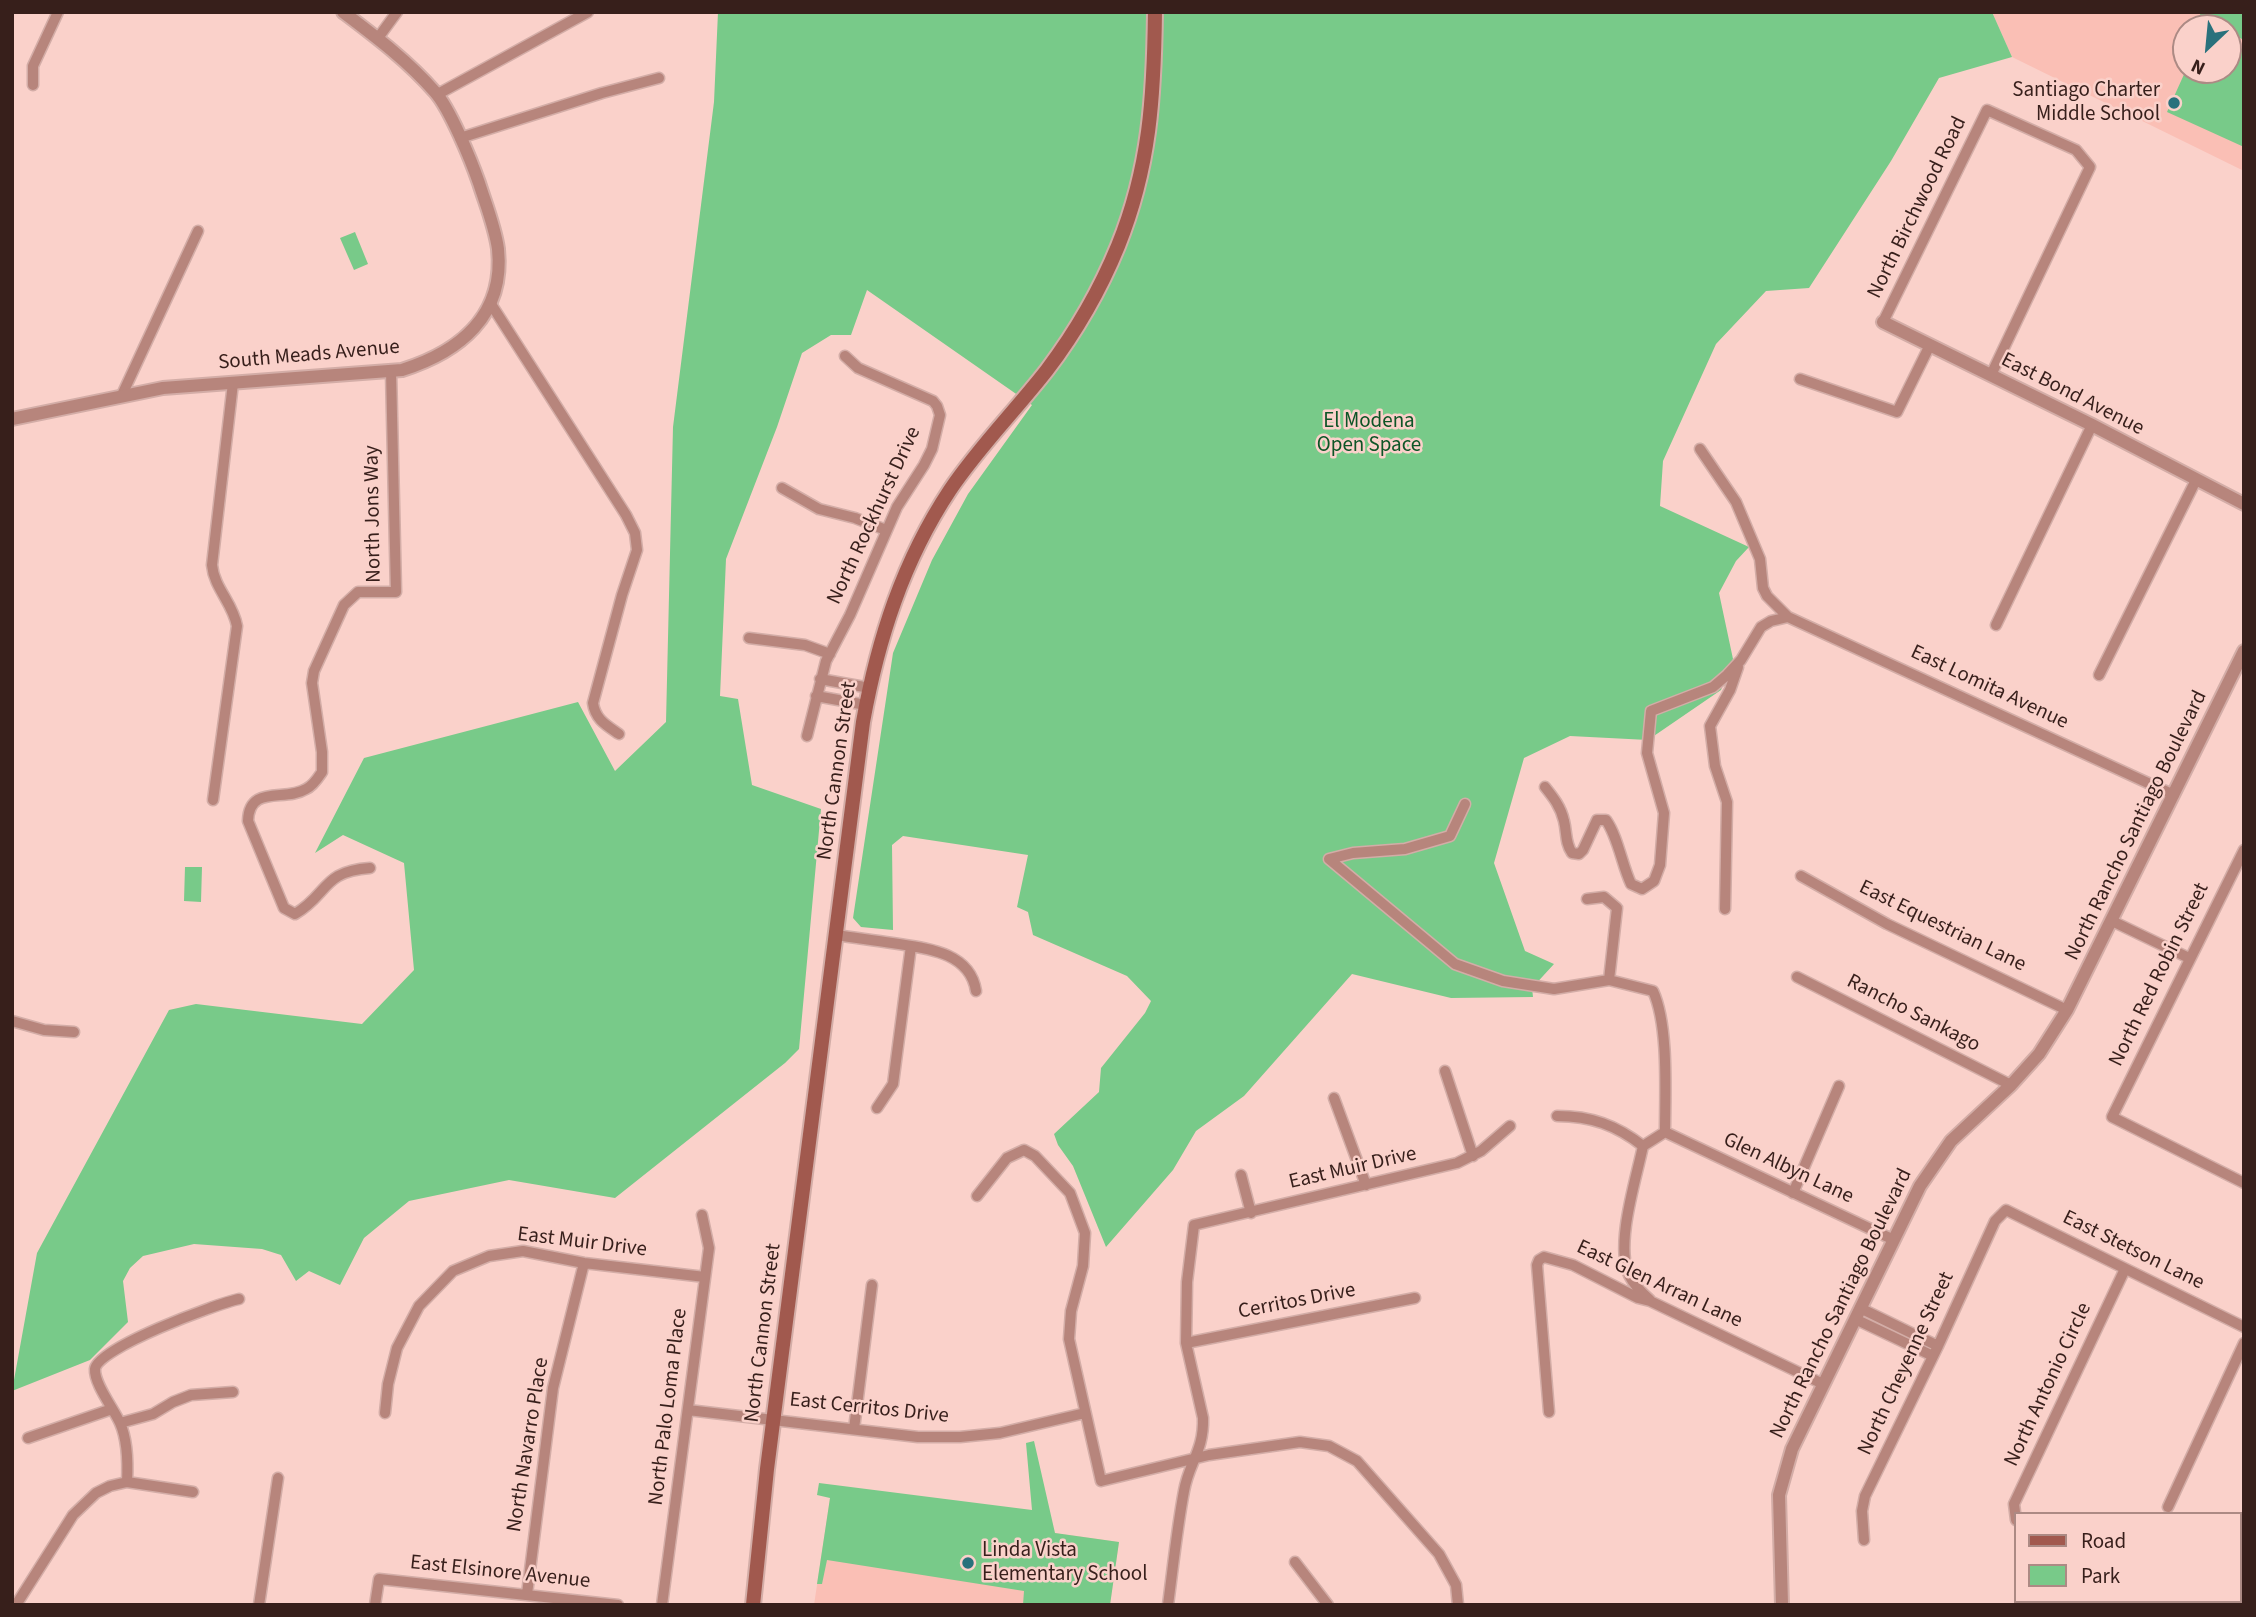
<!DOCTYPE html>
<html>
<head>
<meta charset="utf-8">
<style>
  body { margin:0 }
  #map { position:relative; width:2256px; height:1617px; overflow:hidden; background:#fad1ca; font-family:"Source Sans 3",sans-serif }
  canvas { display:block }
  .frame { position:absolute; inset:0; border:14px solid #371f1b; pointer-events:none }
  .legend { position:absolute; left:2014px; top:1512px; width:228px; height:91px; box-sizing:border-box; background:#fad1ca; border:2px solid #ac8a84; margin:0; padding:9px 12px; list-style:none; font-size:21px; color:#371f1b }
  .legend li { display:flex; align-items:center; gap:14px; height:35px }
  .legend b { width:35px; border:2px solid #ac8a84 }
  .north { position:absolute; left:2172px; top:14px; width:70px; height:70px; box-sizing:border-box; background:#fad1ca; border:2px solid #ac8a84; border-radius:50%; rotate:206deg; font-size:19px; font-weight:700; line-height:28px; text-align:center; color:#371f1b }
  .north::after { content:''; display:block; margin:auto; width:24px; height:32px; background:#29717c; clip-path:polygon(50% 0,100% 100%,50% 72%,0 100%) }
</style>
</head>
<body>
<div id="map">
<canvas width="2256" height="1617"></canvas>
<div class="frame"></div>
<ul class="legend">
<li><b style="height:9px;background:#a1594e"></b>Road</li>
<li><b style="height:19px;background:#78ca89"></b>Park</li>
</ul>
<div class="north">N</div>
</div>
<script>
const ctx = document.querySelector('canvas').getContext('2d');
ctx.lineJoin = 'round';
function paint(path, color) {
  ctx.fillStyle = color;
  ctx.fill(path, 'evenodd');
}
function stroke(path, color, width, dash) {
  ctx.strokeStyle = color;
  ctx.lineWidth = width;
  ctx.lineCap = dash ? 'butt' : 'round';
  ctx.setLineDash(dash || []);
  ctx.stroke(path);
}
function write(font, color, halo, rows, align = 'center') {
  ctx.font = font + ' "Source Sans 3",sans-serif';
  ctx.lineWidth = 5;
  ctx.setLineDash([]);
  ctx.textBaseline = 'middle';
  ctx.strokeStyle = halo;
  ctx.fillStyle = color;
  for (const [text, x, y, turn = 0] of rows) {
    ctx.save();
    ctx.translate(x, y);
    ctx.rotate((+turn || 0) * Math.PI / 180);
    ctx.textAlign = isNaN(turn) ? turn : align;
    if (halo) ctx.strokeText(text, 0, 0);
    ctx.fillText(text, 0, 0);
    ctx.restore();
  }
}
paint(new Path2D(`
  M1992 12H2244V171L2012 57ZM2186 28H2228V70H2186Z
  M832 1485 1033 1530 1119 1542 1110 1605H814Z`), '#fabfb5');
paint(new Path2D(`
  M718 12H1992L2012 57 1939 78 1891 161 1809 288 1766 291 1716 344 1663 461 1660 506 1749 547 1736 561 1719 593 1733 659 1721 690 1648 740 1570 736 1524 758 1494 863 1525 951 1554 964 1532 988 1533 997 1451 998 1352 974 1244 1096 1196 1131 1173 1170 1106 1247 1073 1166 1058 1145 1054 1134 1099 1092 1101 1068 1145 1013 1151 1001 1127 976 1033 935 1028 912 1017 907 1028 855 903 836 892 845 893 930 861 927 853 918 893 653 932 560 968 494 1032 405 867 290 851 335H831L802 353 777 427 726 559 720 696 738 699 752 785 821 809 799 1049 785 1063 615 1198 509 1180 409 1201 364 1238 340 1285 309 1271 296 1281 281 1255 262 1249 194 1244 143 1256 130 1268 123 1281 128 1322 90 1360 12 1391 37 1253 169 1010 196 1004 362 1024 414 970 404 863 343 835 315 853 364 758 578 702 615 771 666 722 673 427 714 102Z
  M2201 12H2244V40L2228 32V28H2219L2199 18Z
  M2228 43 2244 50V147L2167 112 2186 70H2228Z
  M355 232 368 264 354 270 340 238Z
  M185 867H202L201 902 184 901Z
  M1034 1441 1055 1533 1119 1542 1110 1605H1023L1024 1591 827 1560 822 1584H817L830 1498 817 1495 819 1483 1032 1510 1026 1443Z`), '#78ca89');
const minor = new Path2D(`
  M378 38 397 12
  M33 85V66L58 12
  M438 94 588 12
  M460 138 602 93 659 78
  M491 304 626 515 635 533 637 550 622 595 593 703C595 719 606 725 619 734
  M1883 322 1987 110 2076 150 2090 167 1991 375
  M1800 379 1897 412 1930 345
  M121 397 198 231
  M1700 449 1736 502 1760 559 1763 588 1767 596 1788 617 2174 795
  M782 488 819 509 855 518 886 530
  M1996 625 2092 425
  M749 638 805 645 830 654
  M2099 675 2196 480
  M820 679 870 688
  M816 696 866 705
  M807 736 826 661 850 615 897 507 924 465 932 449 940 415 937 406 933 401 858 368 845 356
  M1545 787C1553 797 1561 807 1564 821 1567 833 1565 843 1572 853L1579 854 1583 850 1597 820H1606C1618 837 1622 865 1631 884L1642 889 1654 881 1660 865 1664 813 1647 753 1651 711 1713 687 1727 675 1741 660 1761 627 1771 621 1788 617
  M213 800 237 626C233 603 214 588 212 565L233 383
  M1465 804 1450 836 1405 849 1353 853 1329 859 1455 964 1503 981 1554 989 1609 980 1653 991C1669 1026 1665 1093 1665 1132
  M2244 850 2112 1117 2244 1183
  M370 868C322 871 328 895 295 914L284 908 248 821C249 784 285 802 306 789 313 786 318 778 322 772V752L312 683 314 671 344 605 358 592H396L391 371
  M1801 876 1887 924 2067 1010
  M1587 899 1604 897 1617 908 1609 980
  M1725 909 1727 802 1715 766 1710 726 1730 690 1738 667
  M2112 921 2189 958
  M836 935C855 938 873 940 892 943 924 948 970 951 976 991
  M1797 977 2011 1085
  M12 1021 44 1030 74 1032
  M1445 1071 1473 1156
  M1334 1098 1366 1185
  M877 1108 893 1084 911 946
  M1557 1116C1591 1116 1616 1125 1643 1146
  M1665 1132 1894 1240
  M1241 1175 1251 1213
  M1793 1193 1839 1086
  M977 1196 1007 1158 1024 1150 1035 1156 1070 1193 1085 1233 1083 1266 1071 1311 1069 1339 1101 1481 1209 1455 1300 1442 1329 1446 1357 1461 1439 1554 1456 1585 1458 1605
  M1650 1300C1642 1293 1634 1285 1629 1275 1615 1244 1636 1180 1643 1146L1665 1132
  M1860 1308 1938 1346
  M1855 1319 1933 1356
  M1186 1343 1415 1298
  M688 1410 918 1437H960L1000 1433 1085 1413
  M1549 1412 1537 1265 1539 1260 1544 1257 1573 1265 1638 1298 1650 1301 1823 1384
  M385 1413 388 1384 397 1348 419 1306 453 1271 489 1256 523 1251 584 1263 705 1277
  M120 1423 153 1414 173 1402 191 1395 233 1392
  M854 1429 872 1285
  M28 1438 112 1409
  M127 1482C128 1463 128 1441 120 1423 114 1409 94 1384 95 1369 97 1348 216 1304 239 1299
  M2168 1507 2244 1343
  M2016 1520 2014 1504 2125 1269
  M1864 1540 1862 1511 1865 1496 1938 1346 1995 1221 2006 1210 2244 1327
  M1295 1562 1328 1605
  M527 1594 553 1388 584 1263
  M16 1605 73 1515 96 1493 110 1486 127 1482 193 1492
  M259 1605 278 1478
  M375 1605 379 1579 618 1605
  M662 1605 709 1248 702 1215
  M1168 1605C1173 1567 1177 1528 1184 1491 1189 1462 1204 1451 1203 1418L1186 1343 1187 1282 1194 1225 1457 1163 1481 1151 1510 1126`);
const tertiary = new Path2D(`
  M1883 322 2092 425 2244 504
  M12 419 163 388 402 370C459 352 505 316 498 249 495 227 486 205 479 183 471 160 450 109 435 92 408 61 376 37 343 12
  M1782 1605 1779 1495 1792 1449 1920 1186 1951 1141 2011 1085 2039 1054 2067 1010 2244 651`);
const secondary = new Path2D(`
  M2240 1589 2244 1588
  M753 1605 767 1469 863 722C878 639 903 561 950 490 978 448 1015 411 1047 370 1075 333 1100 290 1118 246 1150 167 1154 96 1155 12
  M2144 1605 2165 1601`);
stroke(minor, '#d3ada7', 13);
stroke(tertiary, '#d3ada7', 16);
stroke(secondary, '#d3ada7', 18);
stroke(minor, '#b7857c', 10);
stroke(tertiary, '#b7857c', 12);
stroke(secondary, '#a1594e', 14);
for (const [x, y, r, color] of [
  [2174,103,7,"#29717c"],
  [968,1563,7,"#29717c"]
]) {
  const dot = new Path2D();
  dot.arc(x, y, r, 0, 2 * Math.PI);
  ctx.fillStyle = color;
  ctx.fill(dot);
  stroke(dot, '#fad1ca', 2.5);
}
write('21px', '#371f1b', '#fad1ca', [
  ["Santiago Charter",2160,91],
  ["Middle School",2160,115],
  ["Linda Vista",982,1551,"left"],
  ["Elementary School",982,1575,"left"]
], 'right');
write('21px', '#371f1b', '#fad1ca', [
  ["North Birchwood Road",1918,208,-64],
  ["South Meads Avenue",309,356,-5],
  ["East Bond Avenue",2072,395,27],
  ["North Jons Way",374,514,-91],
  ["North Rockhurst Drive",875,516,-65],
  ["East Lomita Avenue",1989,688,25],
  ["North Cannon Street",838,771,-82],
  ["North Rancho Santiago Boulevard",2137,826,-64],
  ["East Equestrian Lane",1942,927,26],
  ["North Red Robin Street",2160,975,-64],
  ["Rancho Sankago",1913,1014,27],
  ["East Muir Drive",1353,1169,-13],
  ["Glen Albyn Lane",1788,1169,25],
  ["East Muir Drive",582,1243,7],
  ["East Stetson Lane",2133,1251,26],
  ["East Glen Arran Lane",1659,1285,25],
  ["Cerritos Drive",1297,1302,-11],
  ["North Rancho Santiago Boulevard",1842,1304,-64],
  ["North Cannon Street",764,1333,-83],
  ["North Cheyenne Street",1907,1364,-65],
  ["North Antonio Circle",2049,1385,-65],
  ["North Palo Loma Place",669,1407,-83],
  ["East Cerritos Drive",869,1409,6],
  ["North Navarro Place",529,1445,-81],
  ["East Elsinore Avenue",500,1573,6]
]);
write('21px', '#0d5526', '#fad1ca', [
  ["El Modena",1369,422],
  ["Open Space",1369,446]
]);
</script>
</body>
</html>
